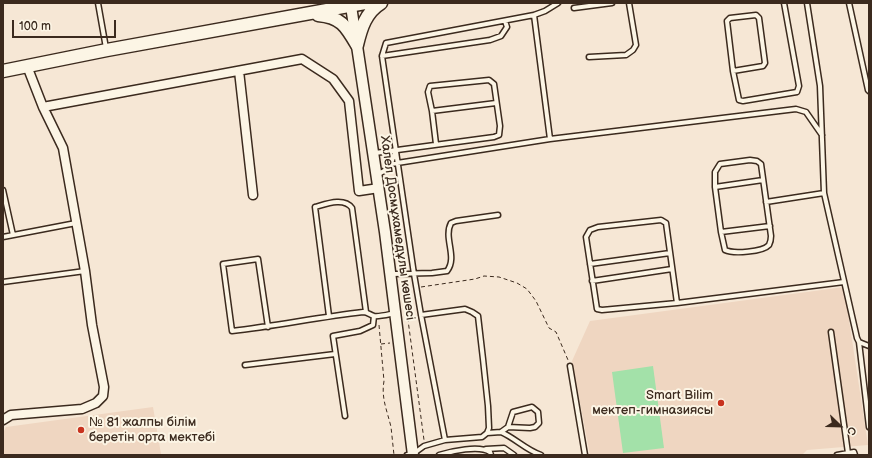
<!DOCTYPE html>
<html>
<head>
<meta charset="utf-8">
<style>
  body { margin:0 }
  #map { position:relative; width:872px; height:458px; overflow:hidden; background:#f6e7d5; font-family:"Balsamiq Sans",sans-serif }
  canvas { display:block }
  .frame { position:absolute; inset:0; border:4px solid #3b2a1e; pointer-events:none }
  .north { position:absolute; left:820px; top:406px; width:40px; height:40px; -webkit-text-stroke:3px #fcf5e5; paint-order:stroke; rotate:113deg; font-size:11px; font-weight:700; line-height:16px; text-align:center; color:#3b2a1e }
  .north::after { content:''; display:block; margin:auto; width:14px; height:18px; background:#3b2a1e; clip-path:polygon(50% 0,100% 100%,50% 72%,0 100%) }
  .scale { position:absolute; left:12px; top:20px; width:104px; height:18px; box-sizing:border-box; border:2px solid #3b2a1e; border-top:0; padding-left:5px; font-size:12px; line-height:14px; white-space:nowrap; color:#3b2a1e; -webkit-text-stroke:3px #fcf5e5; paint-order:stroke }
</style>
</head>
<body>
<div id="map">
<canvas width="872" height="458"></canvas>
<div class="frame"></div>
<div class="north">С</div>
<div class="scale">100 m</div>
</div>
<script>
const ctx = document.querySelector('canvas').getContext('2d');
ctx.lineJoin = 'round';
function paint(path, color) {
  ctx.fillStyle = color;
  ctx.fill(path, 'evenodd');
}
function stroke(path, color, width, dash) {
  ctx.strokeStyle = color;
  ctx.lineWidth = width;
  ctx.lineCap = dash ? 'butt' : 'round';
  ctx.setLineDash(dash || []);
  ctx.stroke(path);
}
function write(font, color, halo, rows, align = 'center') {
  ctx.font = font + ' "Balsamiq Sans",sans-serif';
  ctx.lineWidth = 4;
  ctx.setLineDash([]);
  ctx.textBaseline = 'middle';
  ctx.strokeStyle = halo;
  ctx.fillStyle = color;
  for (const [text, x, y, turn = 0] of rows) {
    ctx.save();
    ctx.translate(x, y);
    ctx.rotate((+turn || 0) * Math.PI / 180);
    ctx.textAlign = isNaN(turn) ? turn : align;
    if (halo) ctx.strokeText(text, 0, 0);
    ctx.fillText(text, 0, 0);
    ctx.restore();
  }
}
paint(new Path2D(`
  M844 287 868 445 807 450 802 455H590L572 361 590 321Z
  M153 407 161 454 3 455V433L6 427Z`), '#efd6c1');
paint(new Path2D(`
  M653 366 664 448 623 453 612 372Z`), '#a3e1a9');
const service = new Path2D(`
  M98 3 106 48
  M807 3 820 86 824 193 857 338 859 342 869 346
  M849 3 868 90 869 91
  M574 8 612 3
  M534 15 550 139
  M382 56 386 43 534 15 545 11 558 3
  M589 57 626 55 633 50 636 45 629 3
  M733 71 763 66 765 63 759 18 756 15 730 18 727 21 733 71 739 100 743 101 797 92 799 86 784 3
  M432 111 496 103
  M375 153 494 137 499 135 500 126 494 84 489 80 430 86 428 92 432 111 436 144
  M750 160 757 161 761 164 771 236C771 239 770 243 769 245 763 252 733 254 725 250L721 232 715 187V172L720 164Z
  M391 164 550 139 796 109 806 112 822 135
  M377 174C391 170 391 162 396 150
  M715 187 763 180
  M3 190 13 235
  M766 202 824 193
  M721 232 770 226
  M3 237 76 223
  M590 264 670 253
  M392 274 432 273 447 271C458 257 443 238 451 223L456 221 498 215
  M592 281 672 269
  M3 282 85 271
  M677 303 666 223 661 220 598 227 590 230 586 237 597 309 602 310 677 303 844 282
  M421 315 414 274 382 56 490 40 501 36 507 27 505 21
  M329 316 315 207C326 204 344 197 352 208L366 312
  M268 327 258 259 223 264 232 331C276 326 319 317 363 312 368 312 370 315 374 316 379 317 390 314 396 313
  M831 332 848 453
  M859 342 869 427
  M245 365 335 354
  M570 366 585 455
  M345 416 333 336 360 331 373 325 374 316
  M501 432C515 438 526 450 541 455
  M487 433 501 432 508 427 530 428 535 427 539 423 538 412 532 407 513 412 508 427
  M486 449 504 448 514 455
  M407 455 413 454 424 446 445 440 482 437 487 433 489 428 488 406 483 359 478 316 472 312 465 309 421 315 445 440
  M439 455C452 451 479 445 490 452L491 455
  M837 455 854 452 855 455`);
const minor = new Path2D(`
  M239 71 253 195
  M43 107 302 59 333 79 349 101 359 191 379 188
  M3 420 11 415 82 409 96 403 103 396 104 387 92 325 85 271 63 148 43 107 27 66`);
const tertiary = new Path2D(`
  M351 6 385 232 413 455`);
const secondary = new Path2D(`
  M318 15C341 17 346 26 357 45
  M357 45C361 28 366 12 381 3
  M3 71 107 50 365 3`);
stroke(service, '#3b2a1e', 7);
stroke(minor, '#3b2a1e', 11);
stroke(tertiary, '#3b2a1e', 13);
stroke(secondary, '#3b2a1e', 15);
stroke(new Path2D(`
  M421 287 475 279 484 276 499 277 517 283 527 289 536 301 549 328 556 332 568 360
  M402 290 410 289
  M404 290 424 440
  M379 325 384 381C381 398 387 410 391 427 392 436 393 446 394 455
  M381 344 390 343`), '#3b2a1e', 1, [4, 3]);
stroke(service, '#fcf5e5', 4);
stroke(minor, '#fcf5e5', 8);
stroke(tertiary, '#fcf5e5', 10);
stroke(secondary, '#fcf5e5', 12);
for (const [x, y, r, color] of [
  [721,403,4,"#c8321e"],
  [81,430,4,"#c8321e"]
]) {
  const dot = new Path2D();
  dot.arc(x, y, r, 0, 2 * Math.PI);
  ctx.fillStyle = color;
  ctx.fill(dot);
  stroke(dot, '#fcf5e5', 1.5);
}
write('13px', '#3b2a1e', '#fcf5e5', [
  ["Халел Досмұхамедұлы көшесі",397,228,82]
]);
write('13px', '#3b2a1e', '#fcf5e5', [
  ["Smart Bilim",713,396],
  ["мектеп-гимназиясы",713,411],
  ["№ 81 жалпы білім",89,423,"left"],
  ["беретін орта мектебі",89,438,"left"]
], 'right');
</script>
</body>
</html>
